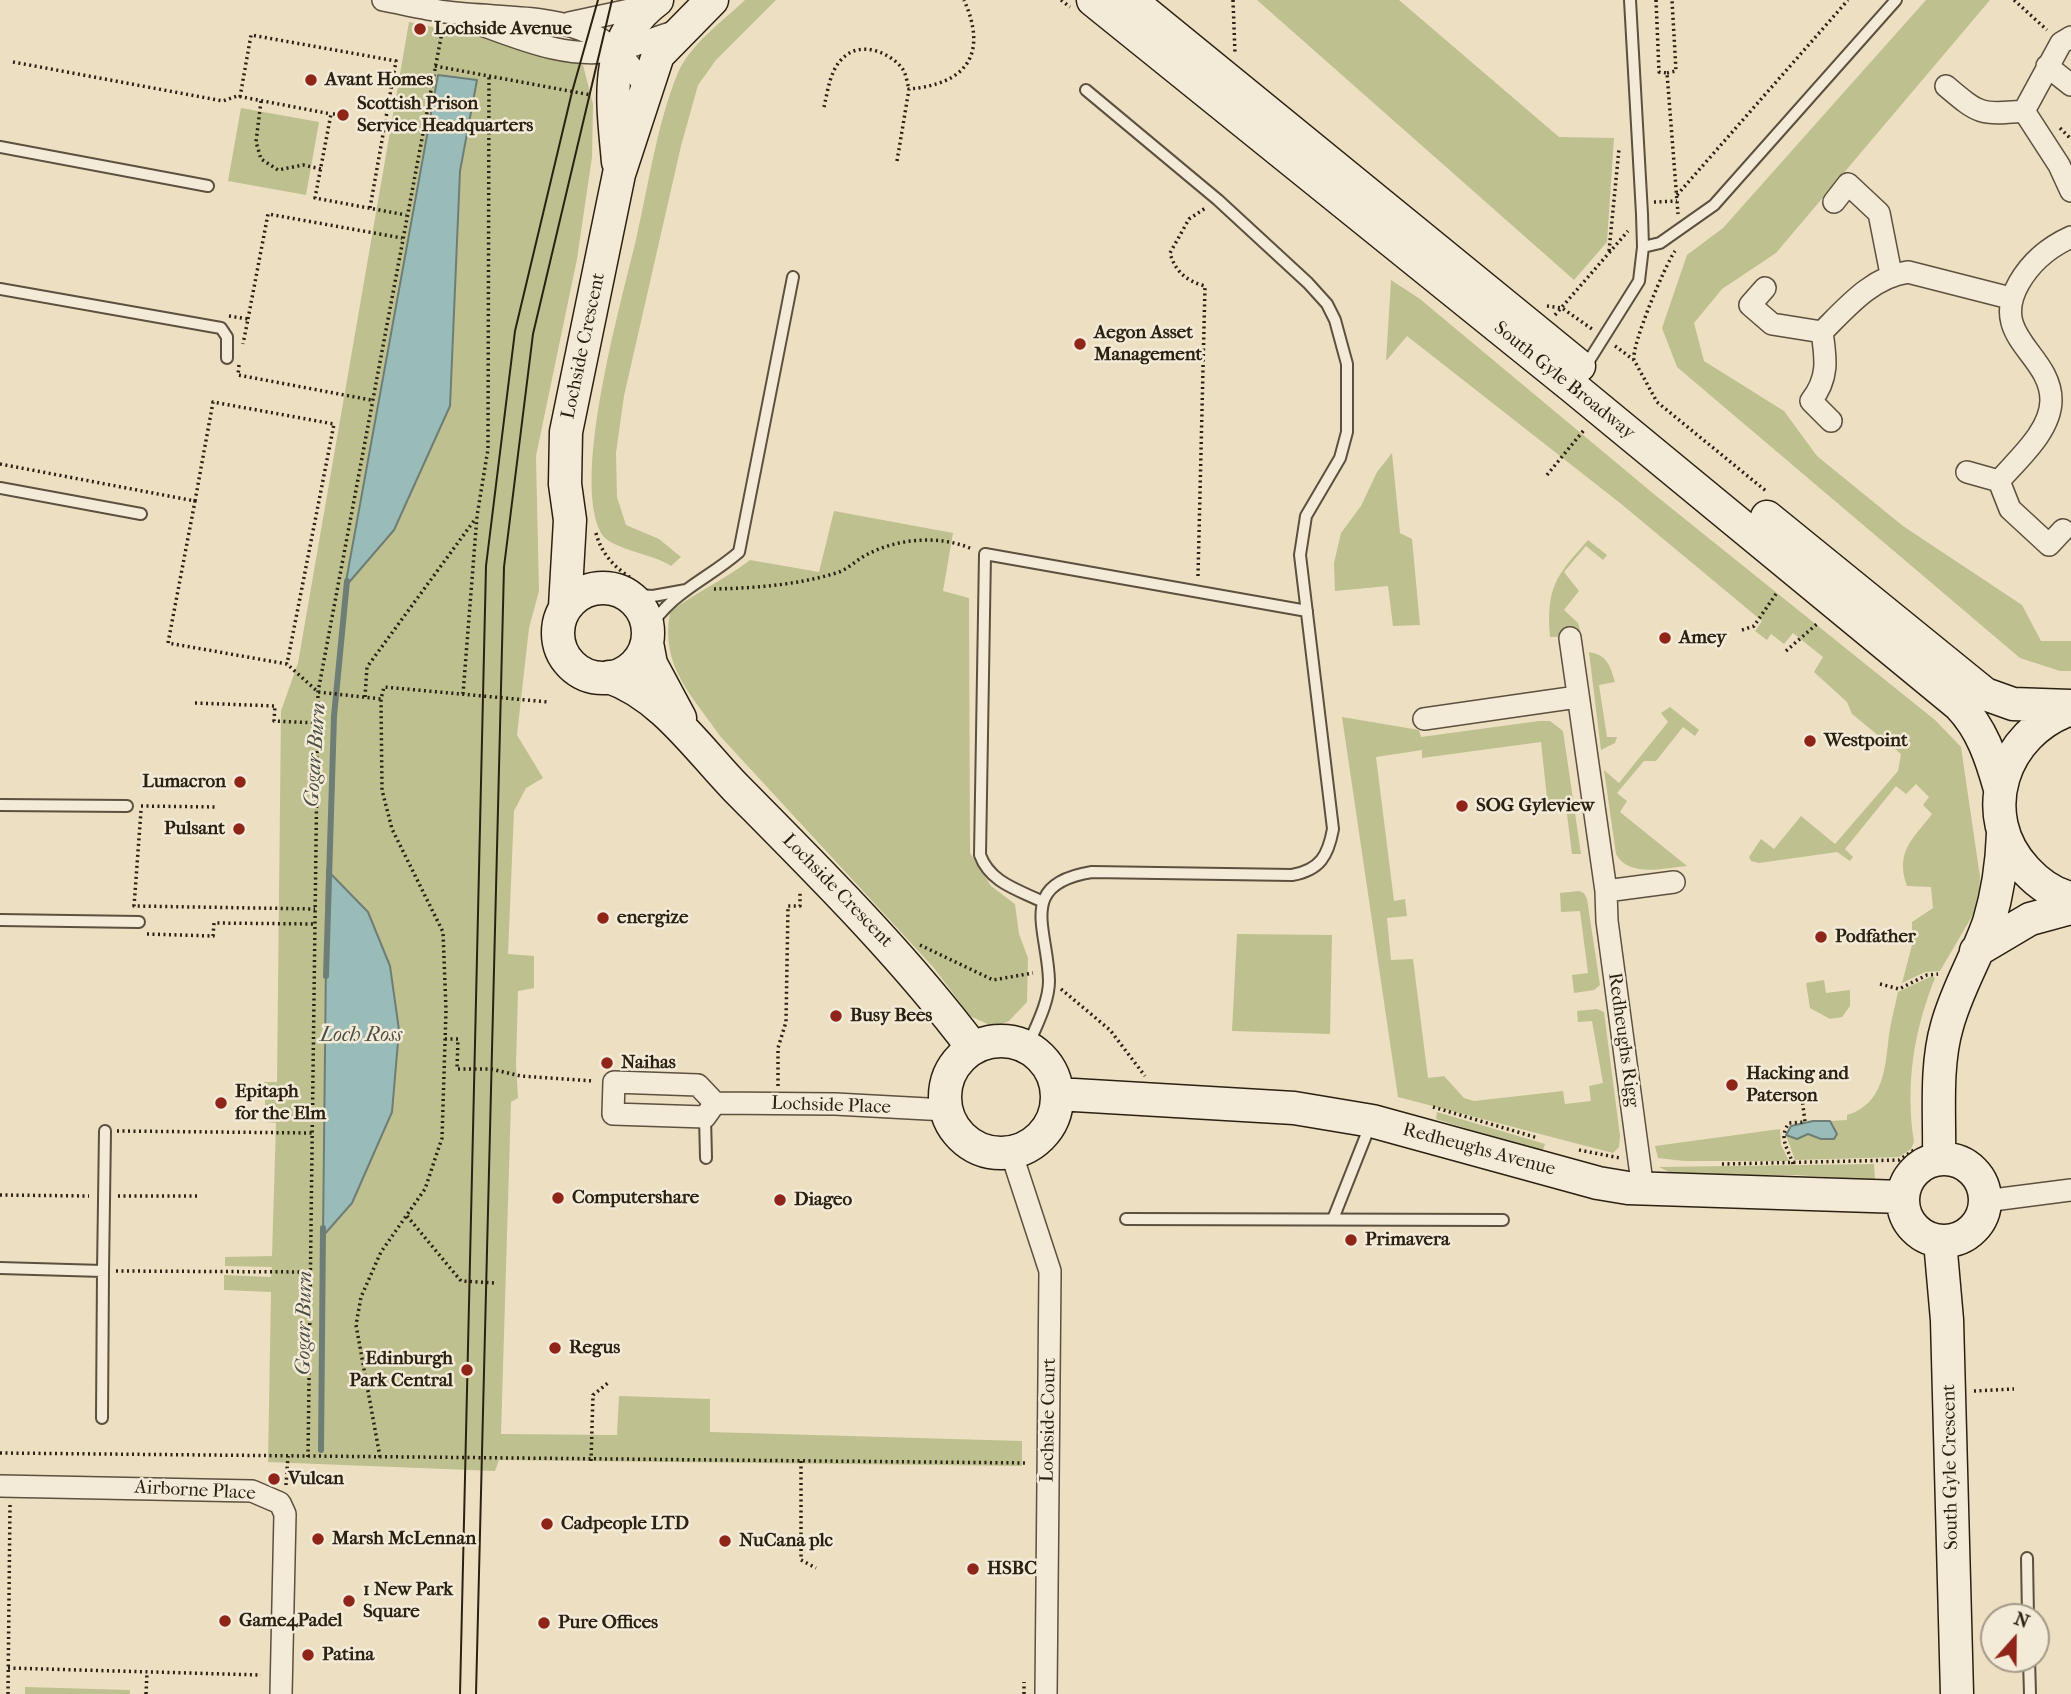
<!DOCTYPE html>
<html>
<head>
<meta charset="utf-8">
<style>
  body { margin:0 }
  #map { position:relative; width:2071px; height:1694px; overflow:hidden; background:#eddfc2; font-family:"IM FELL French Canon",serif }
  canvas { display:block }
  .north { position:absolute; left:1980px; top:1603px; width:70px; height:70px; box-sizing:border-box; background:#f3ead7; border:2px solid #a39a88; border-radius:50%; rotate:21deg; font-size:19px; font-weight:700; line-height:28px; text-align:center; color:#2b2112 }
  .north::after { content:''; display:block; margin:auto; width:24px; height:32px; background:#8f2418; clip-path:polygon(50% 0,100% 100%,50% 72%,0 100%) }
</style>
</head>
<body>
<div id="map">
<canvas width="2071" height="1694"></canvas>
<div class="north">N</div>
</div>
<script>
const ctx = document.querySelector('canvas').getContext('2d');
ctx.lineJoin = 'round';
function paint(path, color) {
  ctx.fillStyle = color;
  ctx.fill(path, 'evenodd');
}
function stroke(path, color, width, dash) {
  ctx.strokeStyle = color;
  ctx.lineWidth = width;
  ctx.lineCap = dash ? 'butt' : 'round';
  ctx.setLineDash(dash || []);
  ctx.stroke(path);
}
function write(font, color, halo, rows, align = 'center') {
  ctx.font = font + ' "IM FELL French Canon",serif';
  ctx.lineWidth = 5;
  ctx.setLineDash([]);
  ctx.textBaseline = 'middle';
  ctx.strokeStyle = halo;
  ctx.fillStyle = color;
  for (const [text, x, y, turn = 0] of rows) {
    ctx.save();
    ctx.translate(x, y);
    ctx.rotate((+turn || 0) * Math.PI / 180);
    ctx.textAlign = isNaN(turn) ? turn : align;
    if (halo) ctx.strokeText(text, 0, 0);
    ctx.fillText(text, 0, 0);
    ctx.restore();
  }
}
paint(new Path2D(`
  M745 0H776L716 60 698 85 681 146 624 396 616 453 617 497 626 525 659 539 681 557 671 566C654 554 609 549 601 533 571 476 622 300 637 235 649 182 657 125 677 75 689 45 723 21 745 0Z
  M1257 0H1399L1559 137 1614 138 1607 242 1574 280Z
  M1926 0H1990L1776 253 1722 289 1694 323 1704 361 1784 411 1817 456 1903 526 2022 605 2041 641H2071V671H2060L2020 658 1677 367 1662 328 1687 255 1723 228Z
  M409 22 537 49 583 65 593 104 592 157 577 259 536 456 539 591 529 628 517 735 543 778 526 788 514 811 508 954 534 956V988L518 991 516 1065 518 1098 511 1102 501 1434 617 1435 619 1396 710 1399V1432L1022 1441V1466L499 1460 495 1471 268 1462 271 1292 224 1290V1275L271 1277 272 1267 225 1266V1257L272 1256 276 1123 266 1122 264 1082H277L281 711 298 663Z
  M241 108 319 122 306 195 228 181Z
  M1391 280 1420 299 1655 495 1935 720 1961 747 1980 877 1978 906 1940 971 1925 972 1902 983 1912 945V922L1933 908 1931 887 1907 886C1895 852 1912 840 1932 814L1923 805 1929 797 1916 784 1906 794 1896 786 1845 849 1853 857 1850 861 1837 852 1759 863 1751 861 1749 857 1761 839 1774 849 1801 816 1835 844 1898 771 1901 754 1852 714 1847 702 1814 672 1823 657 1793 633 1784 644 1771 634 1767 640 1755 631 1762 621 1620 503 1407 336 1386 361Z
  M1392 453 1400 533 1412 539 1420 625 1393 626 1388 586 1335 591 1334 563 1341 533 1361 506 1377 472Z
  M834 511 953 533 943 591 969 598 970 853 991 886 1015 904 1019 934 1028 958 1027 1002 1009 1021 994 1027 970 1016 934 968 720 736C691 694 660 666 670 612 696 592 724 580 750 560L819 572Z
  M1588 540 1607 555 1603 560 1586 546 1564 572 1579 591 1564 610 1578 623 1582 636 1550 637C1546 587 1556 576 1588 540Z
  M1589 652C1607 655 1610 665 1615 682L1599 685 1607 737H1617L1615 743 1601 750Z
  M1670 707 1699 730 1695 736 1683 727 1656 761H1644L1617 793 1627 801 1620 812 1687 866C1664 868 1629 878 1616 854L1604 770 1619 783 1668 722 1661 713Z
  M1342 717 1419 730 1421 737 1539 721H1550L1563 731 1581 854H1572L1566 806 1548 808 1541 742 1422 758V750L1376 757 1394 901 1405 899 1407 916 1387 918 1391 960 1413 959 1428 1078 1444 1076 1464 1098 1474 1101 1563 1091 1565 1104 1591 1101 1589 1086 1603 1083 1592 1021 1578 1022 1577 1011 1597 1009 1604 1012 1620 1136 1619 1147 1613 1153 1398 1097Z
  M1579 891 1584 893 1587 899 1600 985 1594 990 1574 993 1572 975 1588 973 1580 911 1561 912 1560 893Z
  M1237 934 1332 935 1330 1034 1232 1031Z
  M1932 976 1935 978C1914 1030 1905 1085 1914 1142L1911 1149 1899 1157 1795 1160 1786 1135 1797 1139 1808 1134 1821 1139 1833 1126 1830 1121 1847 1120V1115C1884 1104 1885 1068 1889 1035 1891 1021 1895 1006 1898 992Z
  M1824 980 1826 993 1850 990V1006L1842 1017 1830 1019 1810 1008 1806 983Z
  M1437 1112 1545 1144 1542 1152 1436 1119Z
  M1780 1129 1781 1145 1789 1161H1684L1658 1158 1655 1146Z
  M1874 1164 1875 1180 1794 1175H1675L1659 1167Z
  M25 1687 130 1690V1694H25Z`), '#bec08f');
const water = new Path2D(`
  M438 75 477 80 460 171 450 406 394 530 345 587Z
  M327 870 368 912 390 966 399 1030 392 1112 352 1203 323 1236Z
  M1813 1121H1830L1837 1134 1834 1139H1821L1808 1134 1797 1139 1786 1135 1791 1126Z`);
paint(water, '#9abcb9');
stroke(water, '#6e7e76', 2);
stroke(new Path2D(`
  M326 976 334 716 347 581
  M321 1450 323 1228`), '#6e7e76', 6);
const lane = new Path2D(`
  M0 147 208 186
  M1643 247 1660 243 1714 205 1896 0
  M0 289 221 328 227 337V358
  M1585 367 1639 281 1643 247 1642 214 1630 0
  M0 488 141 514
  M625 594 653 596 686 590
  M648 631C669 593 707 580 739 552L793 277
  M0 805 127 806
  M1041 901C1016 889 990 882 980 855L985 554 1307 611
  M0 920 139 922
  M1027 1048C1035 1028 1049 1003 1049 981 1048 929 1016 884 1092 872L1292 875C1320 870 1328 856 1333 829L1300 555 1306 516 1340 458 1347 432V364L1335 320 1327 304 1308 283 1218 200 1086 90
  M705 1117 706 1158
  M1126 1219 1503 1220
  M1333 1219 1371 1123
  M0 1268 103 1271 102 1418
  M103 1271 105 1131
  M2027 1558 2028 1617
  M2029 1659 2030 1694`);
const street = new Path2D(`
  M383 0C404 4 425 9 446 12 525 22 605 6 646 91
  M471 21C516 37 568 61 618 50 638 45 659 36 680 30
  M569 23 648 6
  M2071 37 2061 43 2024 111 2059 165 2071 191
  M2047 66 2071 85
  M1946 86C1979 114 1980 115 2024 111
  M1834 202 1848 184 1879 213 1891 274
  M1765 288 1750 305 1772 324 1822 332
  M1831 421 1811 401C1829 378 1826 359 1822 332 1847 307 1872 277 1908 272L2010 298
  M1967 472 1999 481 2010 509 2049 545 2063 530
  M1999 481C2018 459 2051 431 2051 400 2051 354 1988 337 2019 283 2031 262 2049 247 2071 237
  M1570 638 1606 891 1607 921 1643 1190
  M1424 719 1577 697
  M1606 891 1674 882
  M715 1103 698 1085 614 1082 613 1114 705 1117 715 1103 835 1104 946 1110
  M1011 1152 1050 1271 1046 1694
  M1985 1201 2071 1190
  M0 1486 252 1491 280 1503 285 1514 281 1694`);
const secondary = new Path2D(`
  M1093 0 1574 388 1959 705C1982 729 1991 757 2000 789
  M1130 0 1579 366
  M618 162C613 103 601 41 657 0
  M1767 517 1985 694 2013 704 2071 706
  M558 633a45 45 0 1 1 90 0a45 45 0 1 1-90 0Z
  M565 607 570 520 565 484 566 432 619 174 658 55 712 0
  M647 643 651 664 680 718
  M609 677C662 695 699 750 736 788 819 872 902 954 973 1048
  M2071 709C2003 732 1974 815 2026 870 2038 883 2053 894 2071 898
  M1976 951 2030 919 2071 908
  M945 1097a56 56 0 1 1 112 0a56 56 0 1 1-112 0Z
  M1057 1094 1294 1108 1372 1121 1598 1183 1628 1188 1902 1197
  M1903 1200a41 41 0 1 1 82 0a41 41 0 1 1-82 0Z
  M1939 1159C1940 1116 1935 1067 1947 1026 1957 989 1977 957 1989 922 1998 892 2002 863 2003 833
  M1940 1241 1947 1320 1957 1694`);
stroke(lane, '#5c503e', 14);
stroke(street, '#5c503e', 24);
stroke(secondary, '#2b2112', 35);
stroke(new Path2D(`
  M1061 0 1070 7
  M1233 0 1235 54
  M1656 0 1659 72 1667 73 1678 214
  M2014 0 2047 30
  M13 62 223 101 237 96 331 114
  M435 66 591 95
  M1667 73 1676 71 1672 0
  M240 97 251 35 396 61 370 208
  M261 101 256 142 261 159 278 170 303 165 321 169
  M824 107C828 90 830 69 844 57 861 41 889 52 902 68 906 73 907 82 909 89
  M335 114H331L315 198 406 215
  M2060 128 2071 139
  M897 161 909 89C967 84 988 54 964 0
  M1677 195 1848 0
  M1654 202 1677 201
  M1609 251 1619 149
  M1547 306 1562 308 1592 329
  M1555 315 1628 231
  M229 316 248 319 243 344
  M248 319 268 214 402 238
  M1615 346 1634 360 1657 402 1766 491
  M1634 360C1631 346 1665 265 1675 251
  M239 365 238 375 371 400
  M0 464 195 501 168 643 287 664 318 692 381 699 384 687 548 702
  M1547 475 1584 430
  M195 501 213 402 334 424 287 664
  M596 533C601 553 614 567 631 578
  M1198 576 1205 286C1186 281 1175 271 1170 253L1189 219 1207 207
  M714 589C755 588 797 585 836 573 848 570 857 559 868 554 899 538 941 535 972 549
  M1742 630 1754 626 1778 591
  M1786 651 1818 623
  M463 694 477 516 488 449 489 77
  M365 697 367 667 476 518
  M195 703 275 706 274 721 316 723
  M141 806 217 807
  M141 811 134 906 315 909
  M147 934 213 936 214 923 314 924
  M920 945 993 980 1033 973
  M1880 984 1899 989 1927 975 1938 974
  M1061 989 1110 1030 1145 1076
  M445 1039H458L457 1069H491L521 1076 594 1081
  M778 1086V1048L786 1022 788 906H800V891
  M1433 1107 1538 1138
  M117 1131 312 1133
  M1579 1150 1620 1158
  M1722 1164 1899 1160 1914 1150
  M1793 1164C1788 1148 1778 1138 1789 1123L1805 1122 1802 1098
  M0 1195 89 1196
  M118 1196H197
  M407 1216 461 1281 496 1283
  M116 1271 311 1272
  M1974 1391 2014 1389
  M0 1453 1028 1463
  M308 1457 318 692 442 32
  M380 1457 356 1325 361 1297 381 1252 425 1189 442 1138 446 1010 443 932 392 829 382 790 381 699
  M591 1461 593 1395 608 1383
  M801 1461V1560L816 1568
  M286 1485 288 1456
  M8 1668 261 1675
  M8 1694 10 1504
  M146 1694 147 1672
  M1024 1694V1682`), '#2b2112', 3.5, [2, 3.5]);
stroke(lane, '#f3ead7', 10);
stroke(street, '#f3ead7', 21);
stroke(secondary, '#f3ead7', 32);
stroke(new Path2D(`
  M460 1694 486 566 515 331 572 92 598 0
  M476 1694 504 567 533 334 612 0`), '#2b2112', 2);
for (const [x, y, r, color] of [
  [420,29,7,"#8f2418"],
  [311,80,7,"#8f2418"],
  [343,115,7,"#8f2418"],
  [1080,344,7,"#8f2418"],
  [1665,638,7,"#8f2418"],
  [1810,741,7,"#8f2418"],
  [240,782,7,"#8f2418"],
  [1462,806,7,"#8f2418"],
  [239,829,7,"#8f2418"],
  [603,918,7,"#8f2418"],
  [1821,937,7,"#8f2418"],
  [836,1016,7,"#8f2418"],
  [607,1063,7,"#8f2418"],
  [1732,1085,7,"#8f2418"],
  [221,1103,7,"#8f2418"],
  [558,1198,7,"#8f2418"],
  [780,1200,7,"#8f2418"],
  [1351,1240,7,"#8f2418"],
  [555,1348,7,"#8f2418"],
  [467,1370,7,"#8f2418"],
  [274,1479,7,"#8f2418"],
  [547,1524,7,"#8f2418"],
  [318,1539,7,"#8f2418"],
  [725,1541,7,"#8f2418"],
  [973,1569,7,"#8f2418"],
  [349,1601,7,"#8f2418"],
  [225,1621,7,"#8f2418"],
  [544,1623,7,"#8f2418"],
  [308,1655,7,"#8f2418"]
]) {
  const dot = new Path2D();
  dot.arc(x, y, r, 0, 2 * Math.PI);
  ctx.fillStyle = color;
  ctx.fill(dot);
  stroke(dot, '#f3ead7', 2.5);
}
write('bold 19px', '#2b2112', '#f3ead7', [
  ["Lochside Avenue",434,29],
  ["Avant Homes",325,80],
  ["Scottish Prison",357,104],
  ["Service Headquarters",357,126],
  ["Aegon Asset",1094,333],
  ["Management",1094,355],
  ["Amey",1679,638],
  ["Westpoint",1824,741],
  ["Lumacron",226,782,"right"],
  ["SOG Gyleview",1476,806],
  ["Pulsant",225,829,"right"],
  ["energize",617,918],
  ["Podfather",1835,937],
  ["Busy Bees",850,1016],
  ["Naihas",621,1063],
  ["Hacking and",1746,1074],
  ["Paterson",1746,1096],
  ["Epitaph",235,1092],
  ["for the Elm",235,1114],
  ["Computershare",572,1198],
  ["Diageo",794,1200],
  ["Primavera",1365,1240],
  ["Regus",569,1348],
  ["Edinburgh",453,1359,"right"],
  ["Park Central",453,1381,"right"],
  ["Vulcan",288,1479],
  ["Cadpeople LTD",561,1524],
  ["Marsh McLennan",332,1539],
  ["NuCana plc",739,1541],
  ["HSBC",987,1569],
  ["1 New Park",363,1590],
  ["Square",363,1612],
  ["Game4Padel",239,1621],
  ["Pure Offices",558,1623],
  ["Patina",322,1655]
], 'left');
write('19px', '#2b2112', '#f3ead7', [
  ["Lochside Crescent",584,346,-78],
  ["South Gyle Broadway",1564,381,39],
  ["Lochside Crescent",837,891,46],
  ["Redheughs Rigg",1623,1040,82],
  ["Lochside Place",831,1106,2],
  ["Redheughs Avenue",1479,1150,15],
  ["Lochside Court",1049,1420,-89],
  ["South Gyle Crescent",1951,1467,-91],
  ["Airborne Place",195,1491,3]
]);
write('italic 21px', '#4c5044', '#f3ead7', [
  ["Gogar Burn",316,755,-86],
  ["Loch Ross",361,1036],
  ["Gogar Burn",305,1323,-89]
]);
</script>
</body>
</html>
